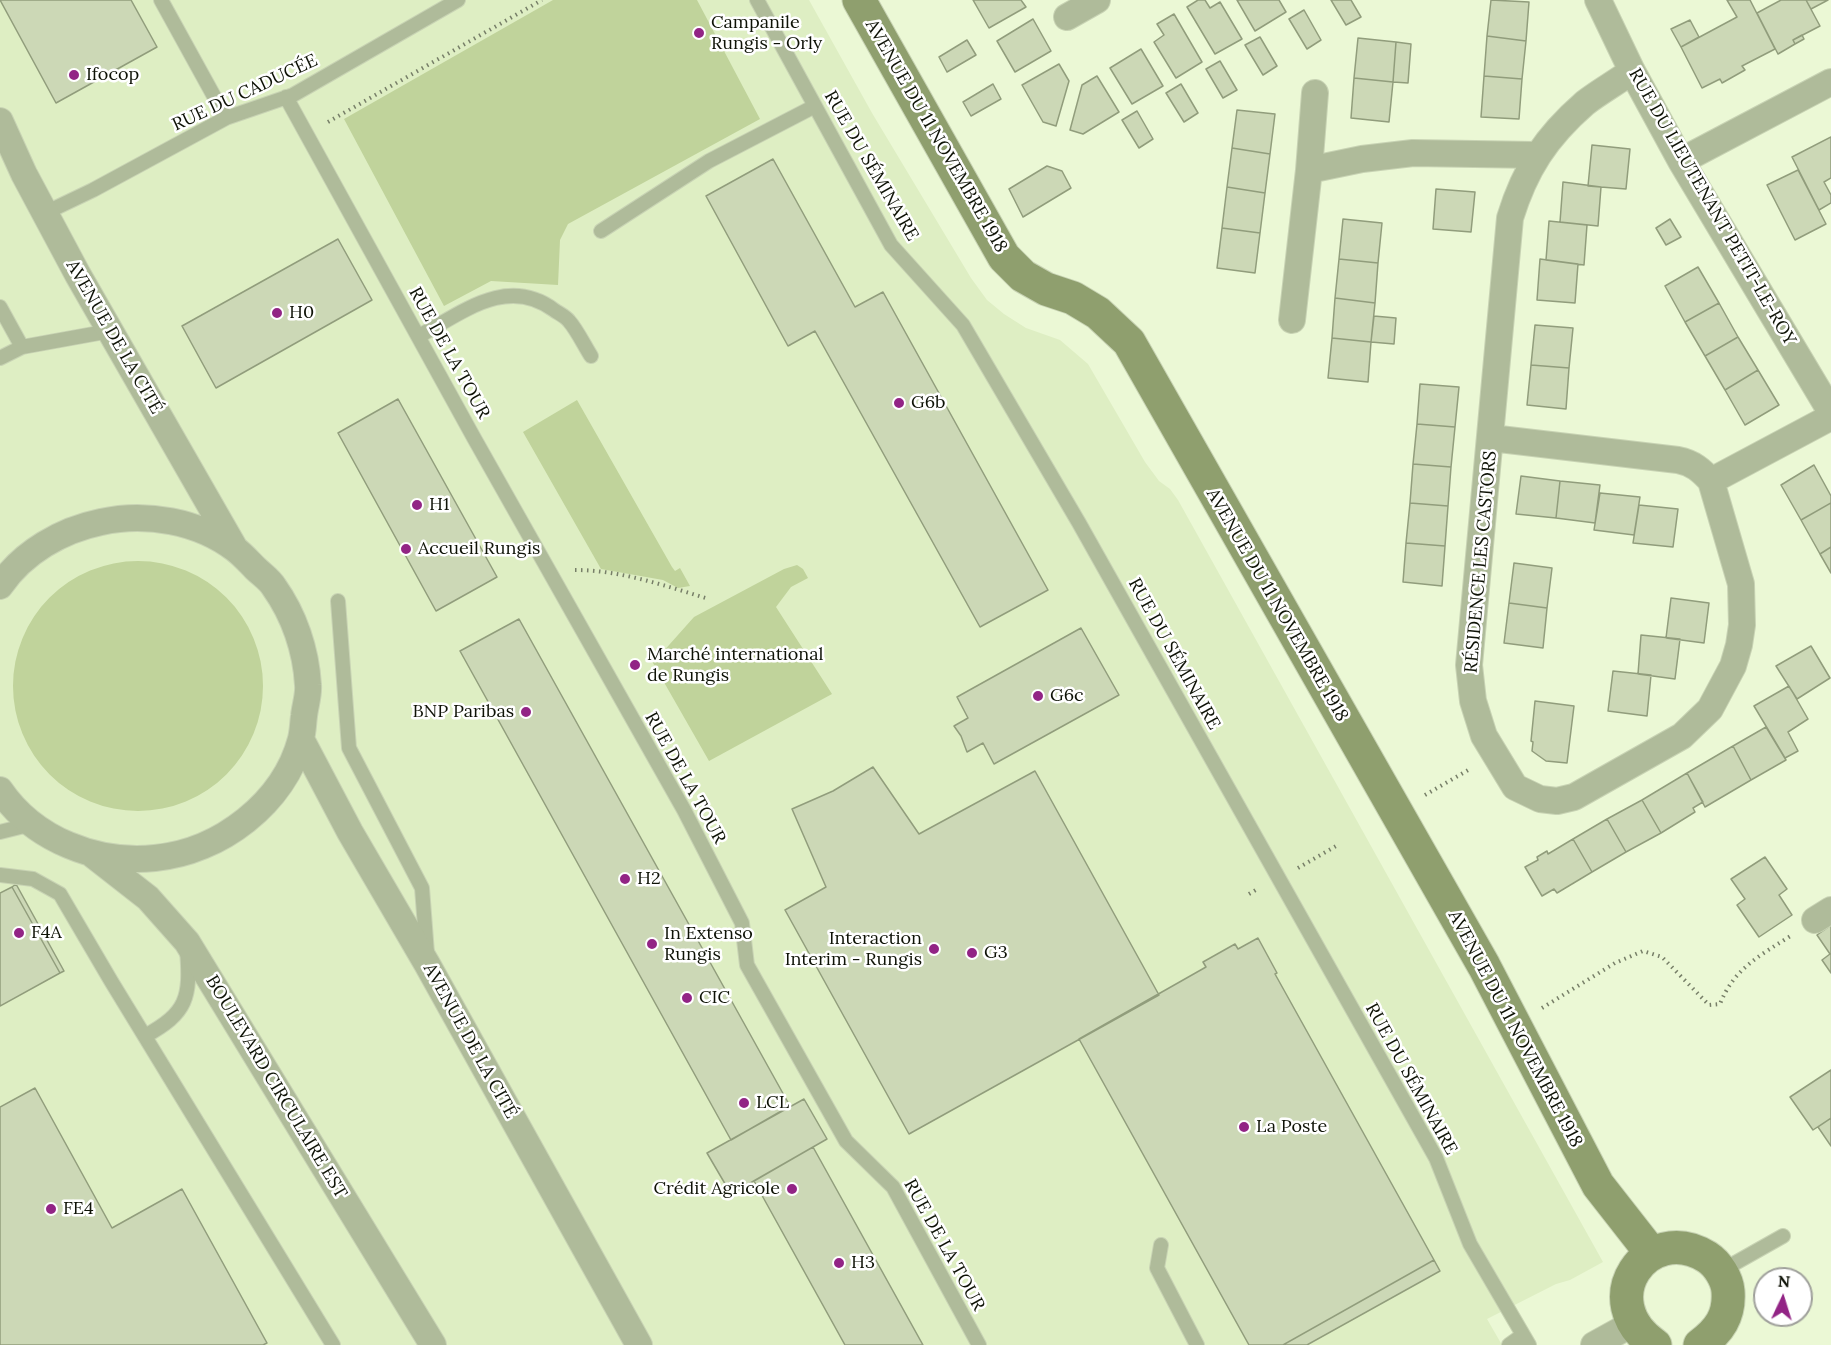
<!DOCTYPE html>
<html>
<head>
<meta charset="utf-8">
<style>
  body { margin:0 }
  #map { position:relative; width:1831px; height:1345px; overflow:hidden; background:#ebf8d5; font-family:Lora,serif }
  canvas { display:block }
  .north { position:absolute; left:1753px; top:1267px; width:60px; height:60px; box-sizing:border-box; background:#fff; border:2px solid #9fa09b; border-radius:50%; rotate:4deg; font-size:16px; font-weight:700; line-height:24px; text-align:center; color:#0e1206 }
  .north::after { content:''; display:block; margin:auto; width:21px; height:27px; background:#922485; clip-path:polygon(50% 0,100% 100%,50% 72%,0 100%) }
</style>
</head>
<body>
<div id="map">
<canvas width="1831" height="1345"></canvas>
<div class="north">N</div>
</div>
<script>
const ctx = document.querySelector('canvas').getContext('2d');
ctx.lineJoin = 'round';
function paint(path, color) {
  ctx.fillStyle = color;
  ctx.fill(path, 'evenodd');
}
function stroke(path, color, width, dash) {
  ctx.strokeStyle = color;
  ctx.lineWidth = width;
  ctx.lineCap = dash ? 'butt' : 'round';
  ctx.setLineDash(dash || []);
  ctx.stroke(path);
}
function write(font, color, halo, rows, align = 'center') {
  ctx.font = font + ' Lora,serif';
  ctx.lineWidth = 5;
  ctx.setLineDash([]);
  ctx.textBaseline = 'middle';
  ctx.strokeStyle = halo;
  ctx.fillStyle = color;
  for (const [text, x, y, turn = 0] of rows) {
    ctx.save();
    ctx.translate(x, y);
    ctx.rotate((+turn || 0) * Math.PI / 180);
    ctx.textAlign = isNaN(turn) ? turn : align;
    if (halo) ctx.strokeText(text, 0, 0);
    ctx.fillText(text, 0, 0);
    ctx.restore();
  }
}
paint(new Path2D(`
  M0 0H809L872 113 971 278 987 300 1004 314 1026 328 1060 340 1088 364 1145 462 1159 481 1170 489 1178 500 1603 1262 1570 1280 1556 1284 1487 1319 1502 1345H0Z`), '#deeec3');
paint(new Path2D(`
  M553 0H697L760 119 568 224 560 240 558 285 491 281 444 306 344 119Z
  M577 400 672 567 675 571 680 568 690 586 678 588 663 580 601 569 523 432Z
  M13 686a125 125 0 1 1 250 0a125 125 0 1 1-250 0Z
  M797 565 803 569 808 578 791 587 776 607 832 694 709 761 653 663 694 617 784 569Z`), '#c0d39b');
const building = new Path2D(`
  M0 0H131L157 47 56 103Z
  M973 0H1021L1026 7 989 28Z
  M1198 0H1205L1210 8 1220 2 1242 39 1215 54 1187 7Z
  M1237 0H1279L1286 12 1255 31Z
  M1331 0H1351L1361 17 1346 25Z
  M1491 0 1529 2 1526 41 1487 36Z
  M1727 0H1750L1775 49 1742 66 1745 70 1722 83 1720 79 1702 88 1681 47 1737 17Z
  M1781 0H1806L1820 26 1793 40 1795 44 1778 54 1757 13Z
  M1806 0H1828L1811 9Z
  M1304 10 1321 40 1307 49 1289 19Z
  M1174 14 1202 62 1176 78 1154 42 1164 35 1157 24Z
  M1033 19 1051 51 1015 72 997 41Z
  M1690 20 1699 37 1681 47 1671 29Z
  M1802 35 1804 39 1795 44 1793 40Z
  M1487 36 1526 41 1522 79 1484 76Z
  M1260 37 1277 66 1263 75 1245 45Z
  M1358 38 1396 42 1393 82 1354 78Z
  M967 40 976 55 947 72 939 57Z
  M1396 42 1411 44 1408 83 1393 82Z
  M1141 49 1163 86 1132 104 1110 68Z
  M1220 61 1237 90 1223 98 1206 69Z
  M1059 64 1069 81 1056 126 1043 122 1022 85Z
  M1097 76 1119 112 1083 134 1070 130 1082 85Z
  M1484 76 1522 79 1519 119 1481 117Z
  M1354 78 1393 82 1389 122 1351 118Z
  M993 84 1001 99 971 116 963 102Z
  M1181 84 1198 113 1184 122 1166 93Z
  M1237 110 1275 114 1270 154 1232 148Z
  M1137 111 1153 139 1139 148 1122 120Z
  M1831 137V178L1824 182 1831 195V203L1819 210 1792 157Z
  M1592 145 1630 149 1626 189 1588 186Z
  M1232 148 1270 154 1265 193 1227 187Z
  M773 159 855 307 883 292 1048 590 980 627 815 331 788 346 706 196Z
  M1047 166 1062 171 1071 188 1023 217 1009 189Z
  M1798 170 1826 224 1795 240 1767 185Z
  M1563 182 1601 187 1598 226 1560 222Z
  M1227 187 1265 193 1260 233 1222 228Z
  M1436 189 1475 192 1471 232 1433 229Z
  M1343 219 1382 223 1378 263 1339 259Z
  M1670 219 1681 237 1666 245 1656 228Z
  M1549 221 1587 225 1584 265 1546 260Z
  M1222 228 1260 233 1255 273 1217 268Z
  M338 239 372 300 216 388 182 326Z
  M1339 259 1378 263 1375 303 1335 298Z
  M1540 259 1578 264 1575 303 1537 300Z
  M1698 267 1719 303 1685 322 1665 286Z
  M1335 298 1375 303 1371 342 1332 338Z
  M1719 303 1738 337 1705 356 1685 322Z
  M1374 316 1396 318 1394 344 1371 342Z
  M1535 325 1573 328 1569 368 1531 365Z
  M1738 337 1758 370 1725 390 1705 356Z
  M1332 338 1371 342 1368 382 1328 378Z
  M1531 365 1569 368 1566 409 1527 405Z
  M1758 370 1779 405 1745 425 1725 390Z
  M1420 384 1459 387 1455 427 1417 424Z
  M398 399 497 577 436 611 338 433Z
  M1417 424 1455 427 1451 467 1413 464Z
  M1413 464 1451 467 1448 506 1410 503Z
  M1814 465 1831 496V503L1801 520 1781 485Z
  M1521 476 1560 481 1556 518 1516 514Z
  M1560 481 1600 485 1595 523 1556 518Z
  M1600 493 1640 497 1634 535 1594 530Z
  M1410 503 1448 506 1445 546 1406 543Z
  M1831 503V547L1820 554 1801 520Z
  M1639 505 1678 509 1673 547 1633 543Z
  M1406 543 1445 546 1442 586 1403 582Z
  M1831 547V573L1820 554Z
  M1514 563 1552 568 1547 608 1509 603Z
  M1671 598 1709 603 1704 643 1666 638Z
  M1509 603 1547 608 1543 648 1504 643Z
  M519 619 790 1106 731 1140 460 651Z
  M1081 628 1119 695 994 764 983 743 967 752 961 736 954 726 968 718 957 697Z
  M1641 635 1680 639 1675 679 1638 674Z
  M1811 646 1830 678 1797 699 1776 666Z
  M1613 671 1651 675 1647 716 1608 711Z
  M1789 686 1808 719 1788 732 1798 751 1785 758 1754 706Z
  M1535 701 1574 706 1567 763 1546 761 1532 751 1533 742 1531 741Z
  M1766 727 1786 760 1751 780 1733 746Z
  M1733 746 1751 780 1705 807 1687 773Z
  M873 767 919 834 1035 771 1159 995 909 1134 785 910 826 887 792 809 833 791Z
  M1687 773 1703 802 1693 808 1695 812 1661 833 1642 800Z
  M1642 800 1661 833 1626 852 1607 819Z
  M1607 819 1626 852 1592 872 1573 839Z
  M1573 839 1592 872 1557 893 1554 889 1542 896 1525 867 1538 860 1537 857 1547 851 1548 854Z
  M1765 857 1787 889 1779 895 1792 915 1759 937 1737 905 1745 899 1731 879Z
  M16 884 64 971 60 973 12 887Z
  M12 887 60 973 0 1006V893Z
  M1831 925V973L1822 960 1830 954 1817 935Z
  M1258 938 1277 973 1275 974 1434 1260 1283 1345H1249L1079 1039 1206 967 1203 962 1235 944 1238 949Z
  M1831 1070V1118L1813 1130 1790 1097Z
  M35 1088 112 1228 182 1189 267 1343 263 1345H0V1107Z
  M804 1099 827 1139 731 1194 707 1153Z
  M1831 1118V1146L1818 1127Z
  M813 1147 923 1345H845L754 1181Z
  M1434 1260 1440 1271 1307 1345H1283Z`);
paint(building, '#ccd8b6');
stroke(building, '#919d7c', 1.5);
const service = new Path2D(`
  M161 0 226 118
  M757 0 891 245 963 325 1079 523 1436 1158 1470 1244 1529 1345
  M286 97 474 438 684 810 742 923 747 965 846 1141 893 1187 979 1345
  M45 213 93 190 226 118 293 95 458 0
  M601 231 709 161 815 106
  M0 307 22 347
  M419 336C462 313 507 275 554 310 558 313 565 316 569 321 577 330 584 345 591 356
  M0 358 22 347 110 331
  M338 601 349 748 422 888 427 953
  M0 832 32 824
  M0 875 33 879 60 894 111 981 333 1345
  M145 1036C187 1013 191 998 187 950
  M1161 1245 1157 1268 1197 1345
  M1721 1271 1783 1236
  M1509 1345 1523 1335`);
const minor = new Path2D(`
  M1598 0 1632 71 1681 161 1831 412
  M1067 17 1097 0
  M0 121 24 174 78 275 234 547
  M1681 161 1831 82
  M1309 170 1362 159 1413 153 1536 155
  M1292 320 1309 170 1315 93
  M1491 438 1678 460C1693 463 1701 470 1711 481L1741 584 1742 625 1739 645 1733 666 1710 709 1682 736 1574 797 1557 801 1540 799 1515 787 1484 736 1473 701 1469 665 1510 218C1525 169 1546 137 1585 103 1599 92 1617 82 1632 71
  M1711 481 1831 417
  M0 586C23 552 62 530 101 522 146 512 198 521 235 549 242 554 249 562 255 568 261 574 270 580 274 587 294 615 306 650 308 685 309 695 305 706 304 716 303 723 303 731 301 739 284 803 220 852 155 858 97 864 34 840 0 790
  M301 739 350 832 427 964 639 1345
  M93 855 148 898 187 942 433 1345
  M1815 920 1831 910
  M1594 1345 1632 1324`);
const secondary = new Path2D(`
  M859 0 1004 257 1023 276 1046 289 1073 298 1098 313 1129 342 1484 966 1598 1185 1652 1254
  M1655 1345C1591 1301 1647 1220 1707 1257 1718 1264 1727 1279 1728 1291 1730 1316 1719 1331 1700 1345`);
stroke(service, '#c8d3b4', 16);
stroke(minor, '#c8d3b4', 28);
stroke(secondary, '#c8d3b4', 35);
stroke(new Path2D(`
  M328 122 542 0
  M575 570C620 570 666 586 709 599
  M1425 795 1470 769
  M1298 868 1336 846
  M1249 894 1259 888
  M1542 1008 1615 963 1643 951 1662 957 1709 1005 1720 1004C1734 968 1761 955 1792 935`), '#777f68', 4, [1.5, 4.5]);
stroke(service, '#afbb9a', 14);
stroke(minor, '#afbb9a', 26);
stroke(secondary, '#8f9f6e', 33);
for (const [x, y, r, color] of [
  [699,33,6,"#922485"],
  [74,75,6,"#922485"],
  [277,313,6,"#922485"],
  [899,403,6,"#922485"],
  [417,505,6,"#922485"],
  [406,549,6,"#922485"],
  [635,665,6,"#922485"],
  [1038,696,6,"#922485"],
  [526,712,6,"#922485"],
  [625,879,6,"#922485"],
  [19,933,6,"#922485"],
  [652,944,6,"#922485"],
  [934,949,6,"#922485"],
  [972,953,6,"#922485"],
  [687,998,6,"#922485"],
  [744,1103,6,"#922485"],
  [1244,1127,6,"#922485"],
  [792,1189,6,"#922485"],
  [51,1209,6,"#922485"],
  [839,1263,6,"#922485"]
]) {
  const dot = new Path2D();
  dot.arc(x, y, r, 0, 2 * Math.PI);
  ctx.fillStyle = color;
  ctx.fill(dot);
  stroke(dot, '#fff', 2);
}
write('18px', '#0e1206', '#fff', [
  ["Campanile",711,23],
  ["Rungis - Orly",711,44],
  ["Ifocop",86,75],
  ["H0",289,313],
  ["G6b",911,403],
  ["H1",429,505],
  ["Accueil Rungis",418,549],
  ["Marché international",647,655],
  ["de Rungis",647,676],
  ["G6c",1050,696],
  ["BNP Paribas",514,712,"right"],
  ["H2",637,879],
  ["F4A",31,933],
  ["In Extenso",664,934],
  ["Rungis",664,955],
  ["Interaction",922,939,"right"],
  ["Interim - Rungis",922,960,"right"],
  ["G3",984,953],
  ["CIC",699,998],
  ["LCL",756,1103],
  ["La Poste",1256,1127],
  ["Crédit Agricole",780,1189,"right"],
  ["FE4",63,1209],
  ["H3",851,1263]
], 'left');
write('18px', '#0e1206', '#fff', [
  ["RUE DU CADUCÉE",245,93,-25],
  ["AVENUE DU 11 NOVEMBRE 1918",936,136,60],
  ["RUE DU SÉMINAIRE",871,166,60],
  ["RUE DU LIEUTENANT PETIT-LE-ROY",1712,207,60],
  ["AVENUE DE LA CITÉ",114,337,60],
  ["RUE DE LA TOUR",449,353,61],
  ["RÉSIDENCE LES CASTORS",1481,562,-85],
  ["AVENUE DU 11 NOVEMBRE 1918",1277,605,60],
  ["RUE DU SÉMINAIRE",1174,654,61],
  ["RUE DE LA TOUR",685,778,61],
  ["AVENUE DU 11 NOVEMBRE 1918",1515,1029,62],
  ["AVENUE DE LA CITÉ",470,1041,61],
  ["RUE DU SÉMINAIRE",1411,1079,61],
  ["BOULEVARD CIRCULAIRE EST",276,1087,59],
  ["RUE DE LA TOUR",944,1245,61]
]);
</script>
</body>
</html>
